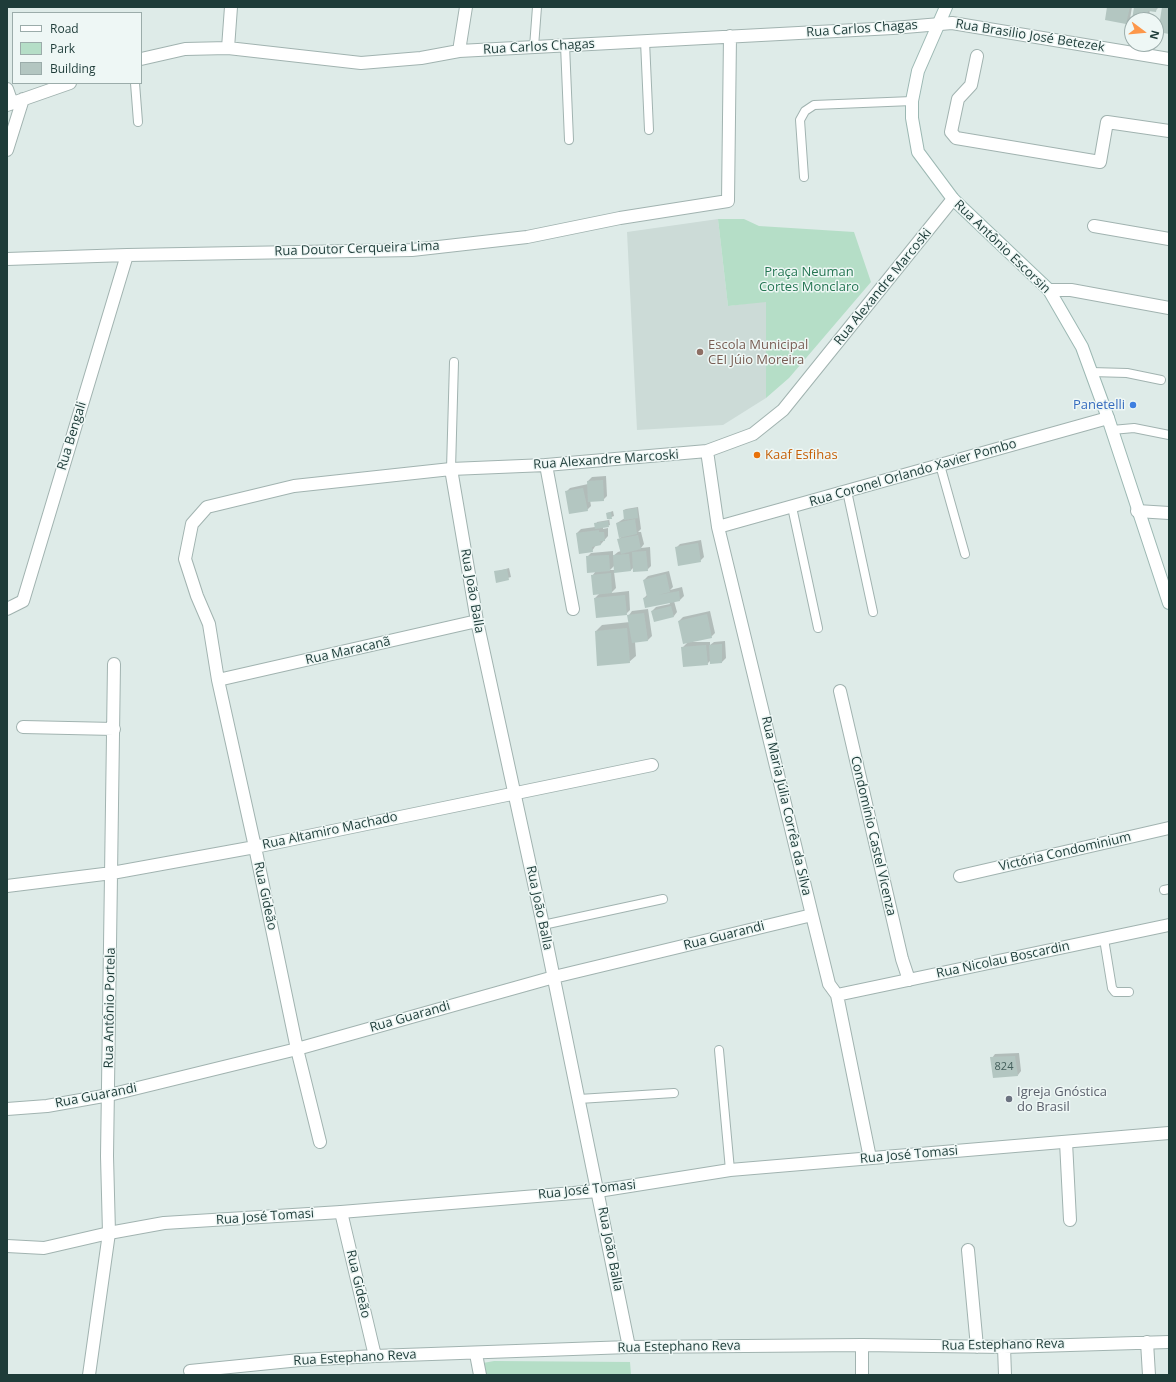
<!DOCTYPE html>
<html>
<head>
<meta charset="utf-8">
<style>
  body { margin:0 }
  #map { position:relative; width:1176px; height:1382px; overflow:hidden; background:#deebe8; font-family:"Open Sans",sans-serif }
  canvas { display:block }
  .frame { position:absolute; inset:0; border:8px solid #1e3c39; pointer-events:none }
  .legend { position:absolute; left:12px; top:12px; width:130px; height:72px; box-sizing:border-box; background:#eef7f5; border:1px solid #9bacaa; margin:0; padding:5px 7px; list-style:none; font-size:12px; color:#1e3c39 }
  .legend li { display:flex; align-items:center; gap:8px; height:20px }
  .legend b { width:20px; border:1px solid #9bacaa }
  .north { position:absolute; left:1124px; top:12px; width:40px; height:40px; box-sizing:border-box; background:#eef7f5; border:1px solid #9bacaa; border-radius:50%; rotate:106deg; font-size:11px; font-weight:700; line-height:16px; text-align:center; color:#1e3c39 }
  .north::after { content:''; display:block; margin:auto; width:14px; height:18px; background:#fd974a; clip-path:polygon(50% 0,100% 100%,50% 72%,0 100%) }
</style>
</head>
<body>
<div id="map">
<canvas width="1176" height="1382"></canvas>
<div class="frame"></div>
<ul class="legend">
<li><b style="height:5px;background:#fff"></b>Road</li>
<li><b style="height:11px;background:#b5dec7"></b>Park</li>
<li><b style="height:11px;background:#b3c6c1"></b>Building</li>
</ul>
<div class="north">N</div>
</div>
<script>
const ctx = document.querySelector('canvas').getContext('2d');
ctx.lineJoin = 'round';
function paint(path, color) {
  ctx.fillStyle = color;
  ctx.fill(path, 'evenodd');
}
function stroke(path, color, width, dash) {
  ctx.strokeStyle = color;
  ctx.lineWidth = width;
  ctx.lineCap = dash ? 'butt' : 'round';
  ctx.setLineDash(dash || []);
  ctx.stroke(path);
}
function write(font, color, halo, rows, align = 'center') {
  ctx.font = font + ' "Open Sans",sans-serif';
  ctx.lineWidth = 3;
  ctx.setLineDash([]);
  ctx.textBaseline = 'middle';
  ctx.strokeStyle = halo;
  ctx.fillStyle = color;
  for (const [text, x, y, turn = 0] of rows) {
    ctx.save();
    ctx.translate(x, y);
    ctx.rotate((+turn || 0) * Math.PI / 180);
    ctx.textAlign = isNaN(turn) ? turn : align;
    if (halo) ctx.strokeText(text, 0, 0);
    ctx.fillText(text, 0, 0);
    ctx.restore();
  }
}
paint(new Path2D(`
  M718 219 728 306 766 301V398L723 425 637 430 627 232Z`), '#ccdbd7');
paint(new Path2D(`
  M718 219H744L759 226 854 232 871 282 789 378 766 398V302L728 306Z
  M494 1361 630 1362 631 1375H484L483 1363Z`), '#b5dec7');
paint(new Path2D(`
  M1108 7H1132L1130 19 1126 23Z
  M1135 7H1159L1155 11 1150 10 1148 20H1133Z
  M606 476 607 496 603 500H590L591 506 587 510 566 492 570 488 588 484V481L592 477Z
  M638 507 641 529 638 532H641L644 544 641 548 650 547 651 566 647 570 634 567 631 570 614 572 616 588 611 593 629 591 630 610 626 614 595 598 600 593 592 576 596 571 587 557 591 553 613 551V556L618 552 621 551 618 540 622 536 617 523 625 518 624 510 626 509ZM615 565V570H610Z
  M613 511 614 516 609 518 610 525 603 527V529L608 528V536L601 544 596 545 592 551 577 533 581 529 595 527 597 522 609 520 607 513Z
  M701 540 704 557 700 561 676 548 680 544Z
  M509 568 511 577 497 581 495 572Z
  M669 571 673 587 670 590 682 587 684 596 680 600 674 601 677 612 674 616 652 611 656 607 670 604 669 602 644 598 647 595 644 580 648 576Z
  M648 609 652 636 648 640 635 642 636 656 629 662 596 631 602 625 630 622 629 615 632 611Z
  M710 611 715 633 711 637 688 642H710V645L714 642 725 641 726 658 722 662 711 660 707 664 682 648 688 642 679 621 683 617Z
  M1019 1053 1021 1071 1018 1075 992 1058 995 1054Z`), '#0003');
paint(new Path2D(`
  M1107 7H1130L1126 24 1105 20Z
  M1134 7H1157L1156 12 1148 11 1146 20H1132Z
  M1162 7H1169V34L1158 32Z
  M603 480 604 501 588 502 587 481Z
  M583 488 588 511 569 514 565 491Z
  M637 508 638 518 624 520 623 510Z
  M611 512 612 519H607L606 513Z
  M635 519 637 534 619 538 616 523Z
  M608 521 609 527 595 529 594 523Z
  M599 530V532H604L605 541H600L601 545 592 547 593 552 579 554 576 533Z
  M638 535 641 549 621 554 617 539Z
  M698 543 701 562 678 566 675 547Z
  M646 551 648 571 633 572 632 552Z
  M629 554 631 571 614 573 613 555Z
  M609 555 610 571 587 573 586 556Z
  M507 569 509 580 496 583 494 571Z
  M611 573 612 593 593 595 591 575Z
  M666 574 670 592 658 595 679 591 680 601 645 608 643 598 647 597 643 580Z
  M625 595 627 615 596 618 594 598Z
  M671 606 674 617 654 622 651 611Z
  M644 613 648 641 632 643 627 615Z
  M707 614 712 638 683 644 678 621Z
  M627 628 630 663 597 666 595 631Z
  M722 644V663L710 664 709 645Z
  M706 645 708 665 683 667 681 647Z
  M1015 1056 1018 1076 993 1078 990 1057Z`), '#b3c6c1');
const service = new Path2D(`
  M645 41 649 130
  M565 45 569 140
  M534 47 537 7
  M135 83 138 122
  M804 177 800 120 805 111 814 105 912 101
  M1091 372 1127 373 1161 380
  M1112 430 1134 428 1169 435
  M940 465 965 554
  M451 469 454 362
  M847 491 873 612
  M792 507 818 628
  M1164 890 1169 889
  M543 925 663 899
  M1104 939 1112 988 1115 992H1129
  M719 1050 730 1170
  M579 1099 674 1093`);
const minor = new Path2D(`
  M228 48 231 7
  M459 51 466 7
  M977 56 971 85 958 99 951 132 956 138 1100 162 1107 122 1169 131
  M141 59 185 49 228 48 361 63 421 58 459 51 893 28 952 23 1169 59
  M7 89 12 103
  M7 105 70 83
  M7 150 23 99
  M1094 226 1169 239
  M7 259 127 255 412 250 527 237 620 218 728 201 730 36
  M1049 290H1071L1169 308
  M707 451 718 527 812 915 829 984 837 995 870 1158
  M546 465 573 609
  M451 469 477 621 543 925 629 1347
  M1137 511 1169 513
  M718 527 1108 418
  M7 609 23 601 127 255
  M218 680 477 621
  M840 691 902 959 909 980
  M23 727 114 729
  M960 876 1169 828
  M7 886 112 873 255 847 652 765
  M837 995 1169 925
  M7 1109 47 1106 109 1095 297 1049 554 977 812 915
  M320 1142 297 1049 255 847 218 680 209 624 197 596 185 559 192 524 207 507 294 486 451 469 546 465 707 451 753 434 783 410 953 199
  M1066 1142 1070 1220
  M341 1212 375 1356
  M968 1250 977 1347
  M1147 1342 1149 1375
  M862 1345V1375
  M1004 1347 1005 1375
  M476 1354 480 1375
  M190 1371 300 1360 375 1356 629 1347 862 1345 1004 1347 1169 1342
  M89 1375 109 1233 107 1156 114 664`);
const tertiary = new Path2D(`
  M7 1246 44 1248 109 1233 164 1223 341 1212 598 1191 730 1170 1169 1133`);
const secondary = new Path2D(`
  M946 7 918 71 912 101V118L918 152 953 199 1049 290 1082 347 1108 418 1169 603`);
stroke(service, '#a1b3b0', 10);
stroke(minor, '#a1b3b0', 14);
stroke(tertiary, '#a1b3b0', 14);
stroke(secondary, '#9cb8b3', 14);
stroke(service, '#fff', 8);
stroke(minor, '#fff', 12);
stroke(tertiary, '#fff', 12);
stroke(secondary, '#fff', 12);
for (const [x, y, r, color] of [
  [700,352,4,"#8d6e63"],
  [1133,405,4,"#3f7fe0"],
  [757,455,4,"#e8710a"],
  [1009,1099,4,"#6b7280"]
]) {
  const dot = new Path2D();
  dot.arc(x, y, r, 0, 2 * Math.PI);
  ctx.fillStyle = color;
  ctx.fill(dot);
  stroke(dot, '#eef7f5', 1.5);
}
write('11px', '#435e5b', null, [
  ["824",1004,1067]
]);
write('13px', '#1e3c39', '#eef7f5', [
  ["Rua Carlos Chagas",862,29,-4],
  ["Rua Brasilio José Betezek",1030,36,9],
  ["Rua Carlos Chagas",539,47,-3],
  ["Rua Antônio Escorsin",1002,247,44],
  ["Rua Doutor Cerqueira Lima",357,249,-2],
  ["Rua Alexandre Marcoski",883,287,-51],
  ["Rua Bengali",72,436,-73],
  ["Rua Alexandre Marcoski",606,460,-4],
  ["Rua Coronel Orlando Xavier Pombo",913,473,-16],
  ["Rua João Balla",472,591,80],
  ["Rua Maracanã",348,651,-13],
  ["Rua Maria Júlia Corrêa da Silva",786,806,77],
  ["Rua Altamiro Machado",330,831,-12],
  ["Condomínio Castel Vicenza",873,836,77],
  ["Victória Condominium",1065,852,-13],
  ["Rua Gideão",265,896,78],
  ["Rua João Balla",539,908,78],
  ["Rua Guarandi",724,936,-14],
  ["Rua Nicolau Boscardin",1003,960,-12],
  ["Rua Antônio Portela",110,1008,-89],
  ["Rua Guarandi",410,1017,-16],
  ["Rua Guarandi",96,1096,-11],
  ["Rua José Tomasi",909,1155,-5],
  ["Rua José Tomasi",587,1190,-6],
  ["Rua José Tomasi",265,1217,-4],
  ["Rua João Balla",610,1249,79],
  ["Rua Gideão",358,1284,77],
  ["Rua Estephano Reva",1003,1345,-1],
  ["Rua Estephano Reva",679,1347,-1],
  ["Rua Estephano Reva",355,1358,-3]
]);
write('13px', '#257653', '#eef7f5', [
  ["Praça Neuman",809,272],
  ["Cortes Monclaro",809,287]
]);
write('13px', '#785e54', '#eef7f5', [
  ["Escola Municipal",708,345],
  ["CEI Júio Moreira",708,360]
], 'left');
write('13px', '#366cbe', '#eef7f5', [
  ["Panetelli",1125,405]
], 'right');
write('13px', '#c56008', '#eef7f5', [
  ["Kaaf Esfihas",765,455]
], 'left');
write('13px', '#5b616d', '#eef7f5', [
  ["Igreja Gnóstica",1017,1092],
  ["do Brasil",1017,1107]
], 'left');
</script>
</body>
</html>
